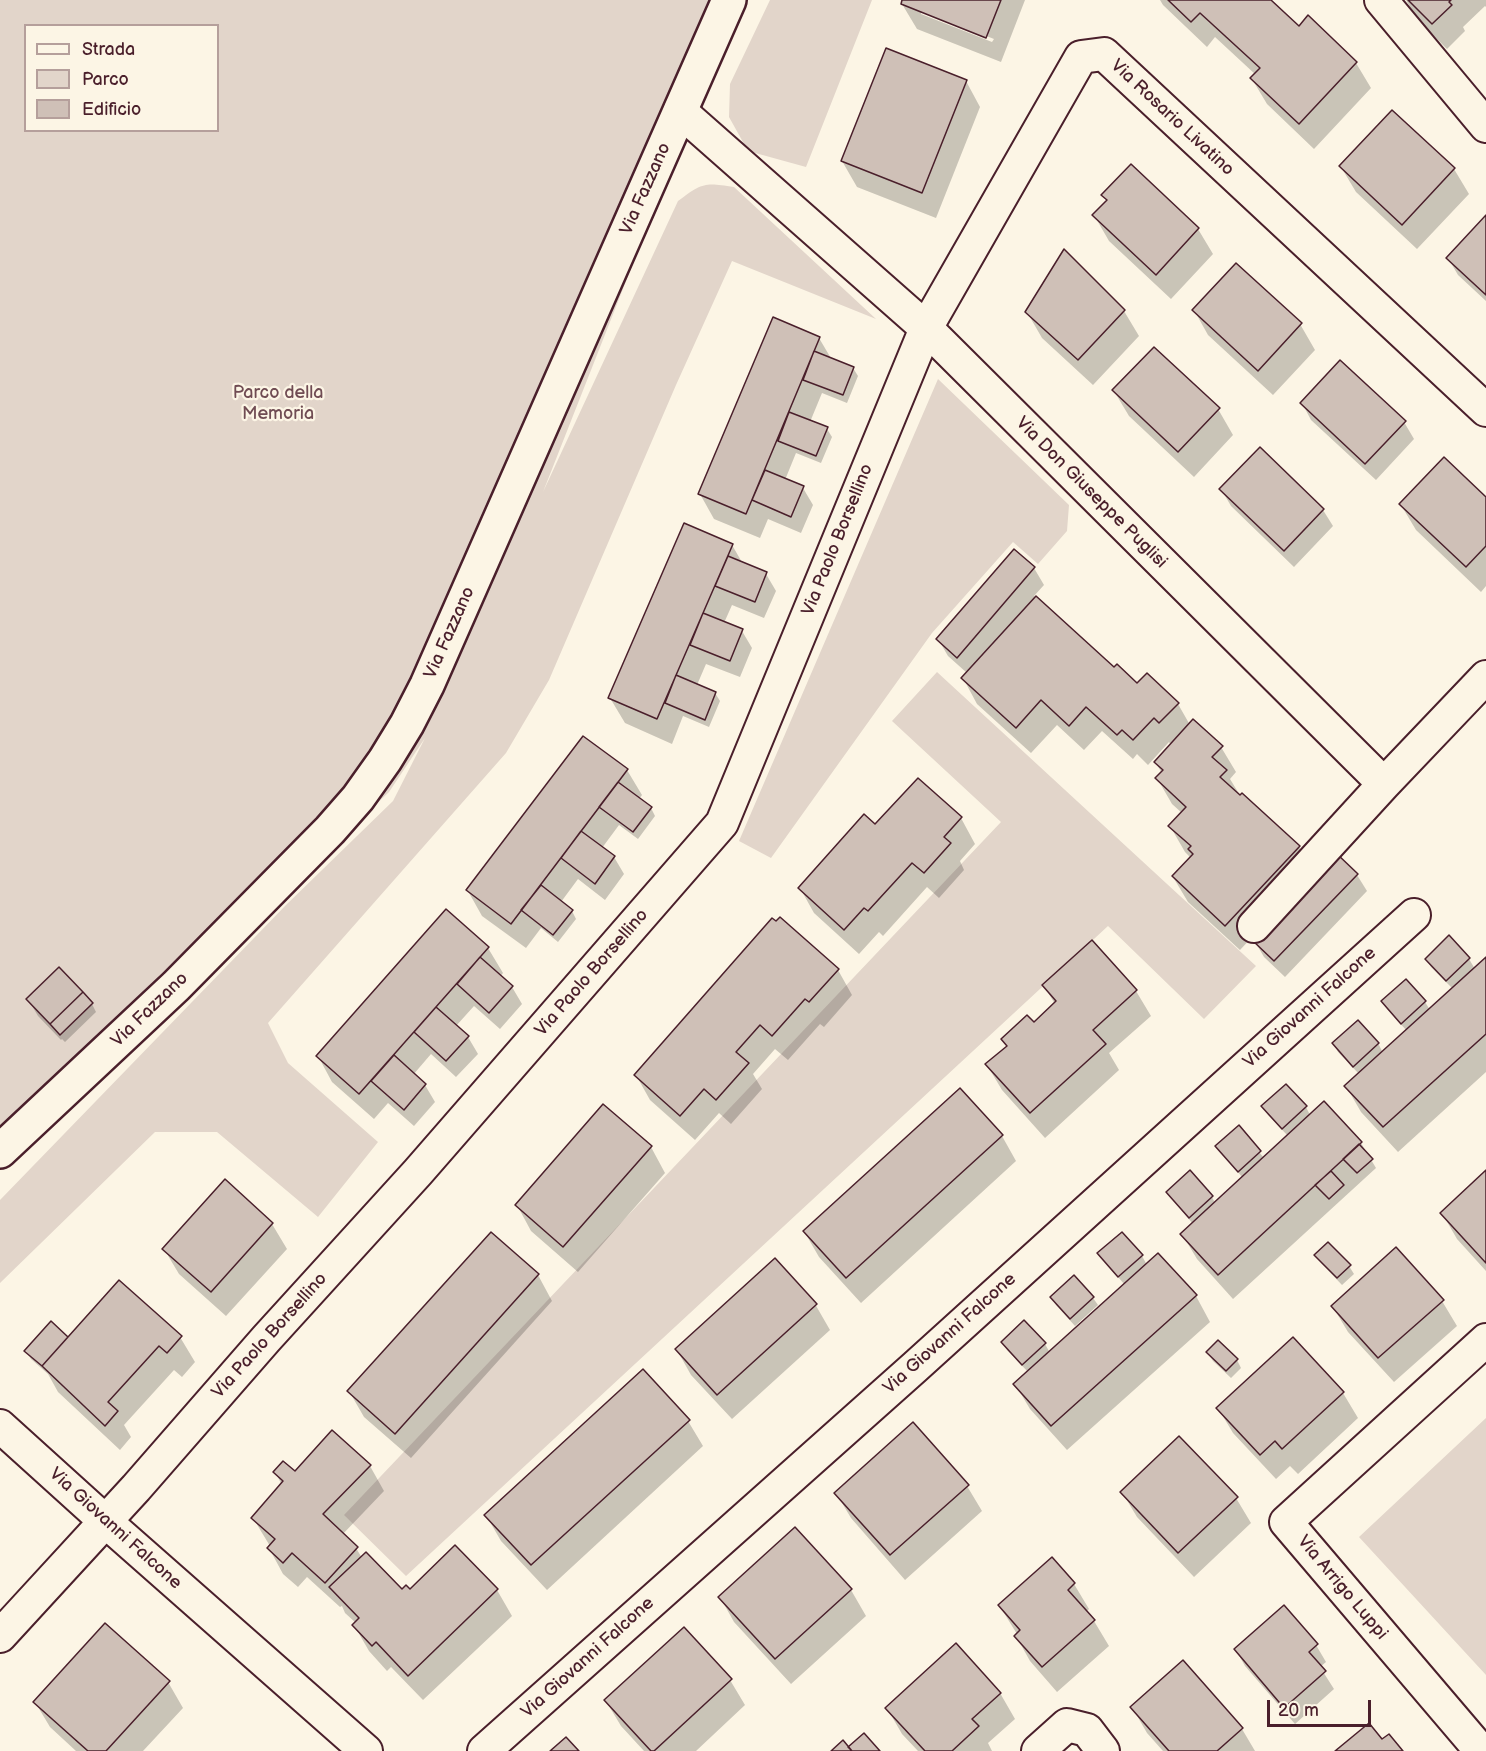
<!DOCTYPE html>
<html>
<head>
<meta charset="utf-8">
<style>
  body { margin:0 }
  #map { position:relative; width:1486px; height:1751px; overflow:hidden; background:#fcf5e5; font-family:"Balsamiq Sans",sans-serif }
  canvas { display:block }
  .legend { position:absolute; left:24px; top:24px; width:195px; height:108px; box-sizing:border-box; background:#fcf5e5; border:2px solid #b59f9b; margin:0; padding:8px 10px; list-style:none; font-size:18px; color:#4a1f2b }
  .legend li { display:flex; align-items:center; gap:12px; height:30px }
  .legend b { width:30px; border:2px solid #b59f9b }
  .scale { position:absolute; left:1267px; top:1700px; width:104px; height:27px; box-sizing:border-box; border:3px solid #4a1f2b; border-top:0; padding-left:8px; font-size:18px; line-height:21px; white-space:nowrap; color:#4a1f2b; -webkit-text-stroke:4px #fcf5e5; paint-order:stroke }
</style>
</head>
<body>
<div id="map">
<canvas width="1486" height="1751"></canvas>
<ul class="legend">
<li><b style="height:8px;background:#fcf5e5"></b>Strada</li>
<li><b style="height:16px;background:#e2d5ca"></b>Parco</li>
<li><b style="height:16px;background:#cfc0b7"></b>Edificio</li>
</ul>
<div class="scale">20 m</div>
</div>
<script>
const ctx = document.querySelector('canvas').getContext('2d');
ctx.lineJoin = 'round';
function paint(path, color) {
  ctx.fillStyle = color;
  ctx.fill(path, 'evenodd');
}
function stroke(path, color, width, dash) {
  ctx.strokeStyle = color;
  ctx.lineWidth = width;
  ctx.lineCap = dash ? 'butt' : 'round';
  ctx.setLineDash(dash || []);
  ctx.stroke(path);
}
function write(font, color, halo, rows, align = 'center') {
  ctx.font = font + ' "Balsamiq Sans",sans-serif';
  ctx.lineWidth = 4.5;
  ctx.setLineDash([]);
  ctx.textBaseline = 'middle';
  ctx.strokeStyle = halo;
  ctx.fillStyle = color;
  for (const [text, x, y, turn = 0] of rows) {
    ctx.save();
    ctx.translate(x, y);
    ctx.rotate((+turn || 0) * Math.PI / 180);
    ctx.textAlign = isNaN(turn) ? turn : align;
    if (halo) ctx.strokeText(text, 0, 0);
    ctx.fillText(text, 0, 0);
    ctx.restore();
  }
}
paint(new Path2D(`
  M0 0H724L695 106 543 492 678 201C702 183 704 182 734 187L876 319 732 261 676 385 549 680 506 753 268 1023 288 1063 378 1142 318 1217 217 1132H155L0 1283V1200L286 905 393 801 425 738 389 792 178 992 0 1152ZM26 26H218V130H26Z
  M770 0H872L806 167 748 151 729 117 730 84Z
  M938 379 1069 505 1067 531 1038 564 1013 542 932 633 771 858 739 841Z
  M937 672 1256 966 1204 1019 1108 926 406 1576 344 1515 1001 822 892 721Z
  M1486 1418V1675L1359 1537Z`), '#e2d5ca');
paint(new Path2D(`
  M904 0H1025L1001 62 917 29 902 4ZM921 10 994 39 992 42 921 14Z
  M1160 0H1269L1299 28 1356 63 1371 88 1314 149 1267 104 1252 79 1256 75 1215 37 1207 47 1163 5Z
  M1406 0H1486V7L1485 6 1463 27 1465 31 1447 49 1416 18Z
  M966 81 980 107 936 218 857 187 842 161Z
  M1341 167 1454 169 1469 194 1417 249 1356 192Z
  M1103 195 1198 229 1213 254 1171 299 1109 241 1094 215 1107 202Z
  M1486 217V301L1458 275 1448 258Z
  M1194 310 1300 324 1315 350 1273 395 1208 335Z
  M1124 311 1139 336 1093 385 1042 338 1027 312Z
  M819 338 832 360 853 368 858 376 847 403 822 393 810 422 827 429 832 437 821 463 796 453 785 480 803 488 813 505 801 533 768 519 760 538 714 519 700 494Z
  M1114 391 1218 409 1233 435 1194 477 1129 416Z
  M1302 403 1404 422 1414 439 1376 480 1311 420Z
  M1221 489 1323 510 1333 526 1294 567 1231 506Z
  M1486 499V586L1481 592 1416 530 1401 505Z
  M732 545 743 564 766 574 776 591 764 618 732 605 724 623 742 631 752 648 740 677 706 664 697 685 715 693 720 701 709 727 683 716 672 744 625 723 610 698Z
  M1034 568 1044 585 1034 596 1114 669 1137 686 1178 704 1190 725 1221 747 1236 772 1230 779 1241 797 1299 847 1313 872 1240 950 1188 902 1173 877 1191 858 1185 852 1170 826 1182 813 1172 804 1157 778 1162 773 1155 762 1171 745 1169 742 1148 765 1137 754 1133 759 1102 731 1084 750 1057 725 1031 753 977 704 963 678 967 673 948 656 938 639Z
  M627 770 642 795 639 799 651 808 655 816 638 839 619 825 602 848 614 857 624 874 605 900 578 879 561 902 572 911 576 919 558 942 541 928 526 948 482 916 468 891Z
  M961 818 975 844 960 861 964 870 939 898 927 887 883 936 879 932 859 954 814 913 800 888 875 826Z
  M1357 875 1367 891 1285 977 1264 957 1254 940Z
  M1449 937 1469 959 1475 969 1486 959V1072L1398 1152 1361 1112 1346 1086 1359 1074 1338 1052 1334 1044 1378 1043 1383 1053 1407 1031 1387 1009 1383 1001 1406 981 1425 1002 1430 1010 1453 989 1431 967 1426 959Z
  M488 948 503 973 500 977 512 987 522 1004 500 1029 474 1006 456 1026 468 1037 478 1054 456 1077 431 1054 413 1075 425 1085 435 1102 414 1126 388 1103 374 1119 332 1082 318 1056Z
  M838 970 852 995 824 1027 820 1024 788 1060 775 1049 753 1074 762 1089 731 1124 719 1113 695 1140 650 1100 636 1075Z
  M1044 986 1136 991 1151 1016 1109 1053 1119 1070 1045 1138 1002 1090 987 1065 1007 1047 1003 1040 1034 1024 1055 1004Z
  M28 999 92 1004 96 1012 65 1042 62 1039 61 1040 38 1016Z
  M1263 1107H1306L1310 1115 1361 1143 1376 1168 1233 1299 1197 1259 1182 1234 1193 1224 1173 1200 1168 1192 1212 1197 1215 1203 1243 1178 1222 1154 1217 1146 1239 1128 1264 1158 1288 1136 1268 1115Z
  M1002 1136 1016 1161 861 1303 819 1257 804 1231Z
  M651 1147 665 1173 578 1272 531 1231 517 1205Z
  M1486 1172V1271L1457 1239 1442 1213Z
  M272 1224 287 1249 226 1316 179 1274 164 1249Z
  M1099 1254 1142 1256 1147 1265 1158 1255 1196 1296 1210 1322 1067 1450 1030 1409 1015 1384 1028 1372 1007 1350 1003 1342 1024 1322 1045 1344 1050 1353 1125 1285 1104 1261Z
  M1316 1255 1349 1266 1354 1274 1342 1285 1321 1263Z
  M538 1275 552 1301 411 1458 364 1417 349 1391Z
  M1052 1297 1093 1298 1098 1305 1075 1326 1056 1305Z
  M1442 1301 1457 1326 1394 1382 1348 1332 1333 1307Z
  M815 1304 830 1330 732 1419 691 1375 677 1350Z
  M180 1337 195 1362 182 1377 174 1370 124 1425 131 1437 120 1450 58 1392 48 1374 31 1359 26 1351 67 1338Z
  M1208 1353 1237 1360 1241 1368 1231 1378 1213 1361Z
  M1343 1393 1358 1418 1298 1474 1290 1466 1276 1479 1233 1433 1218 1408Z
  M688 1421 703 1446 547 1590 501 1541 486 1515Z
  M370 1466 384 1491 342 1535 356 1548 362 1558 402 1591H410L455 1547 497 1590 512 1616 423 1700 391 1667 387 1671 369 1651 354 1625 356 1623 345 1613 342 1606 340 1607 307 1577 298 1587 283 1574 269 1548 270 1546 253 1518 282 1485 275 1472 295 1473Z
  M967 1486 982 1511 905 1580 851 1518 836 1493Z
  M1122 1492 1236 1498 1251 1523 1194 1577 1137 1517Z
  M795 1529 851 1590 866 1616 791 1684 734 1622 720 1597Z
  M1074 1584 1089 1609 1086 1612 1094 1621 1109 1646 1057 1692 1030 1661 1016 1636 1017 1634 999 1605Z
  M1316 1645 1326 1662 1320 1667 1334 1689 1295 1724 1245 1666 1236 1650Z
  M1183 1662 1242 1729 1255 1751H1163L1147 1733 1132 1707Z
  M730 1680 745 1705 696 1751H644L621 1726 606 1701Z
  M168 1682 183 1708 143 1751H76L50 1727 35 1702Z
  M1000 1693 1015 1719 988 1743 992 1751H918L902 1734 887 1708Z`), '#0003');
const building = new Path2D(`
  M902 0H1001L986 38 901 4Z
  M1168 0H1271L1299 26 1308 15 1357 62 1299 124 1250 78 1260 68 1200 13 1191 22Z
  M1408 0H1451L1449 2 1452 5 1432 24Z
  M886 48 967 80 922 193 841 161Z
  M1392 110 1455 168 1402 225 1339 166Z
  M1131 164 1199 228 1156 275 1092 215 1107 200 1101 195Z
  M1486 215V295L1446 258Z
  M1064 249 1125 310 1078 360 1025 312Z
  M1236 263 1302 323 1258 371 1192 310Z
  M773 317 820 337 746 514 698 494Z
  M1154 347 1220 408 1178 452 1112 390Z
  M814 351 854 367 843 395 803 380Z
  M1340 360 1406 421 1365 464 1300 403Z
  M789 412 828 427 816 456 778 441Z
  M1260 447 1324 509 1284 551 1219 489Z
  M1444 457 1486 497V546L1466 567 1399 504Z
  M765 470 804 486 791 517 752 500Z
  M684 523 733 544 657 719 608 698Z
  M1014 549 1035 567 957 658 936 639Z
  M728 556 767 572 755 602 715 586Z
  M1036 596 1114 667 1117 664 1137 683 1147 673 1179 703 1159 723 1154 718 1133 740 1122 730 1117 735 1086 707 1069 726 1041 700 1016 728 961 678Z
  M703 613 743 629 730 661 690 645Z
  M676 675 716 692 705 720 665 703Z
  M1193 719 1223 746 1212 757 1227 770 1220 777 1240 795 1242 793 1300 846 1225 926 1172 876 1193 854 1188 849 1191 846 1168 826 1186 807 1155 778 1163 770 1154 762Z
  M583 736 628 769 511 924 466 890Z
  M918 778 962 817 944 837 951 843 924 873 912 863 868 911 864 908 844 930 798 888 864 814 875 824Z
  M618 782 652 807 633 832 599 807Z
  M581 831 615 856 595 884 561 858Z
  M1336 853 1358 874 1274 961 1252 940Z
  M541 885 573 910 553 935 521 910Z
  M446 909 489 947 359 1094 316 1056Z
  M780 917 839 969 809 1002 805 999 772 1036 760 1025 736 1052 749 1063 716 1100 704 1089 680 1116 634 1075 772 918 776 921Z
  M1449 935 1470 958 1446 981 1425 959Z
  M1092 940 1137 990 1093 1030 1106 1044 1030 1113 985 1064 1007 1046 1001 1039 1027 1015 1034 1022 1056 1001 1042 985Z
  M480 957 513 986 489 1013 457 984Z
  M1486 957V1034L1383 1127 1344 1086Z
  M59 967 83 992 50 1024 26 999Z
  M1406 979 1426 1001 1401 1024 1381 1001Z
  M83 992 93 1003 60 1035 50 1024Z
  M436 1007 469 1036 446 1061 414 1032Z
  M1358 1020 1379 1043 1353 1067 1332 1043Z
  M394 1055 426 1084 404 1110 371 1081Z
  M1286 1084 1307 1106 1282 1129 1261 1106Z
  M960 1088 1003 1135 846 1278 803 1231Z
  M1324 1101 1362 1142 1218 1275 1180 1234Z
  M603 1104 652 1146 563 1247 515 1205Z
  M1239 1125 1261 1151 1238 1172 1215 1146Z
  M1359 1144 1373 1159 1357 1173 1343 1159Z
  M1190 1170 1213 1196 1189 1218 1166 1192Z
  M1486 1170V1263L1440 1213Z
  M1331 1171 1344 1185 1329 1199 1315 1185Z
  M225 1179 273 1223 211 1292 162 1249Z
  M491 1232 539 1274 395 1434 347 1391Z
  M1122 1232 1143 1255 1118 1277 1097 1253Z
  M1328 1242 1351 1265 1337 1278 1314 1255Z
  M1396 1247 1444 1300 1378 1358 1331 1306Z
  M1158 1253 1197 1295 1051 1426 1013 1384Z
  M775 1258 817 1304 717 1395 675 1349Z
  M1074 1275 1094 1297 1070 1319 1050 1297Z
  M119 1280 182 1336 167 1353 159 1346 108 1402 118 1411 105 1426 42 1366Z
  M1024 1320 1046 1343 1022 1365 1001 1342Z
  M51 1321 68 1337 42 1366 24 1351Z
  M1293 1337 1344 1392 1282 1449 1275 1441 1260 1455 1216 1408Z
  M1218 1340 1238 1359 1226 1371 1206 1352Z
  M643 1369 690 1420 531 1565 484 1515Z
  M913 1422 969 1485 890 1555 834 1493Z
  M332 1430 371 1465 323 1514 358 1547 325 1583 292 1553 283 1563 267 1548 275 1539 251 1518 283 1481 273 1472 283 1461 295 1471Z
  M1179 1436 1238 1497 1178 1553 1120 1492Z
  M795 1527 852 1589 775 1659 718 1597Z
  M455 1545 498 1589 408 1676 376 1642 372 1646 352 1625 359 1618 329 1587 366 1552 402 1589 406 1585 410 1589Z
  M1052 1557 1075 1583 1068 1590 1095 1620 1042 1667 1014 1636 1020 1630 998 1605Z
  M1284 1605 1318 1644 1309 1652 1326 1671 1284 1708 1234 1649Z
  M105 1623 170 1681 106 1751H88L33 1702Z
  M684 1627 732 1679 654 1751H651L604 1700Z
  M956 1643 1001 1693 972 1719 979 1726 952 1751H925L885 1708Z
  M1183 1660 1243 1728 1217 1751H1169L1130 1707Z
  M1369 1723 1382 1739 1389 1734 1403 1751H1335Z
  M864 1733 880 1751H852L848 1747Z
  M566 1737 579 1751H550Z
  M843 1740 852 1751H831Z`);
paint(building, '#cfc0b7');
stroke(building, '#4a1f2b', 1.5);
const minor = new Path2D(`
  M1381 0 1486 126
  M680 111 926 328 1384 784 1486 677
  M1254 926 1384 784
  M0 1426 105 1521 366 1751
  M0 1636 136 1488 266 1339 418 1172 722 823 926 328 1081 57 1104 54 1486 410
  M484 1751 915 1367 1414 915
  M1038 1751 1067 1725 1087 1730 1103 1751
  M1481 1751 1286 1522 1486 1340`);
const tertiary = new Path2D(`
  M0 1151 176 986 330 830 358 798 385 760 407 724 427 685 729 0`);
stroke(minor, '#4a1f2b', 36);
stroke(tertiary, '#4a1f2b', 38);
stroke(minor, '#fcf5e5', 32);
stroke(tertiary, '#fcf5e5', 33);
write('18px', '#4a1f2b', '#fcf5e5', [
  ["Via Rosario Livatino",1172,118,43],
  ["Via Fazzano",646,189,-66],
  ["Via Don Giuseppe Puglisi",1091,493,45],
  ["Via Paolo Borsellino",838,540,-68],
  ["Via Fazzano",450,633,-66],
  ["Via Paolo Borsellino",592,973,-49],
  ["Via Giovanni Falcone",1310,1008,-42],
  ["Via Fazzano",150,1010,-44],
  ["Via Giovanni Falcone",950,1334,-42],
  ["Via Paolo Borsellino",270,1336,-48],
  ["Via Giovanni Falcone",115,1529,42],
  ["Via Arrigo Luppi",1342,1588,50],
  ["Via Giovanni Falcone",588,1658,-42]
]);
write('18px', '#704c53', '#fcf5e5', [
  ["Parco della",278,393],
  ["Memoria",278,414]
]);
</script>
</body>
</html>
